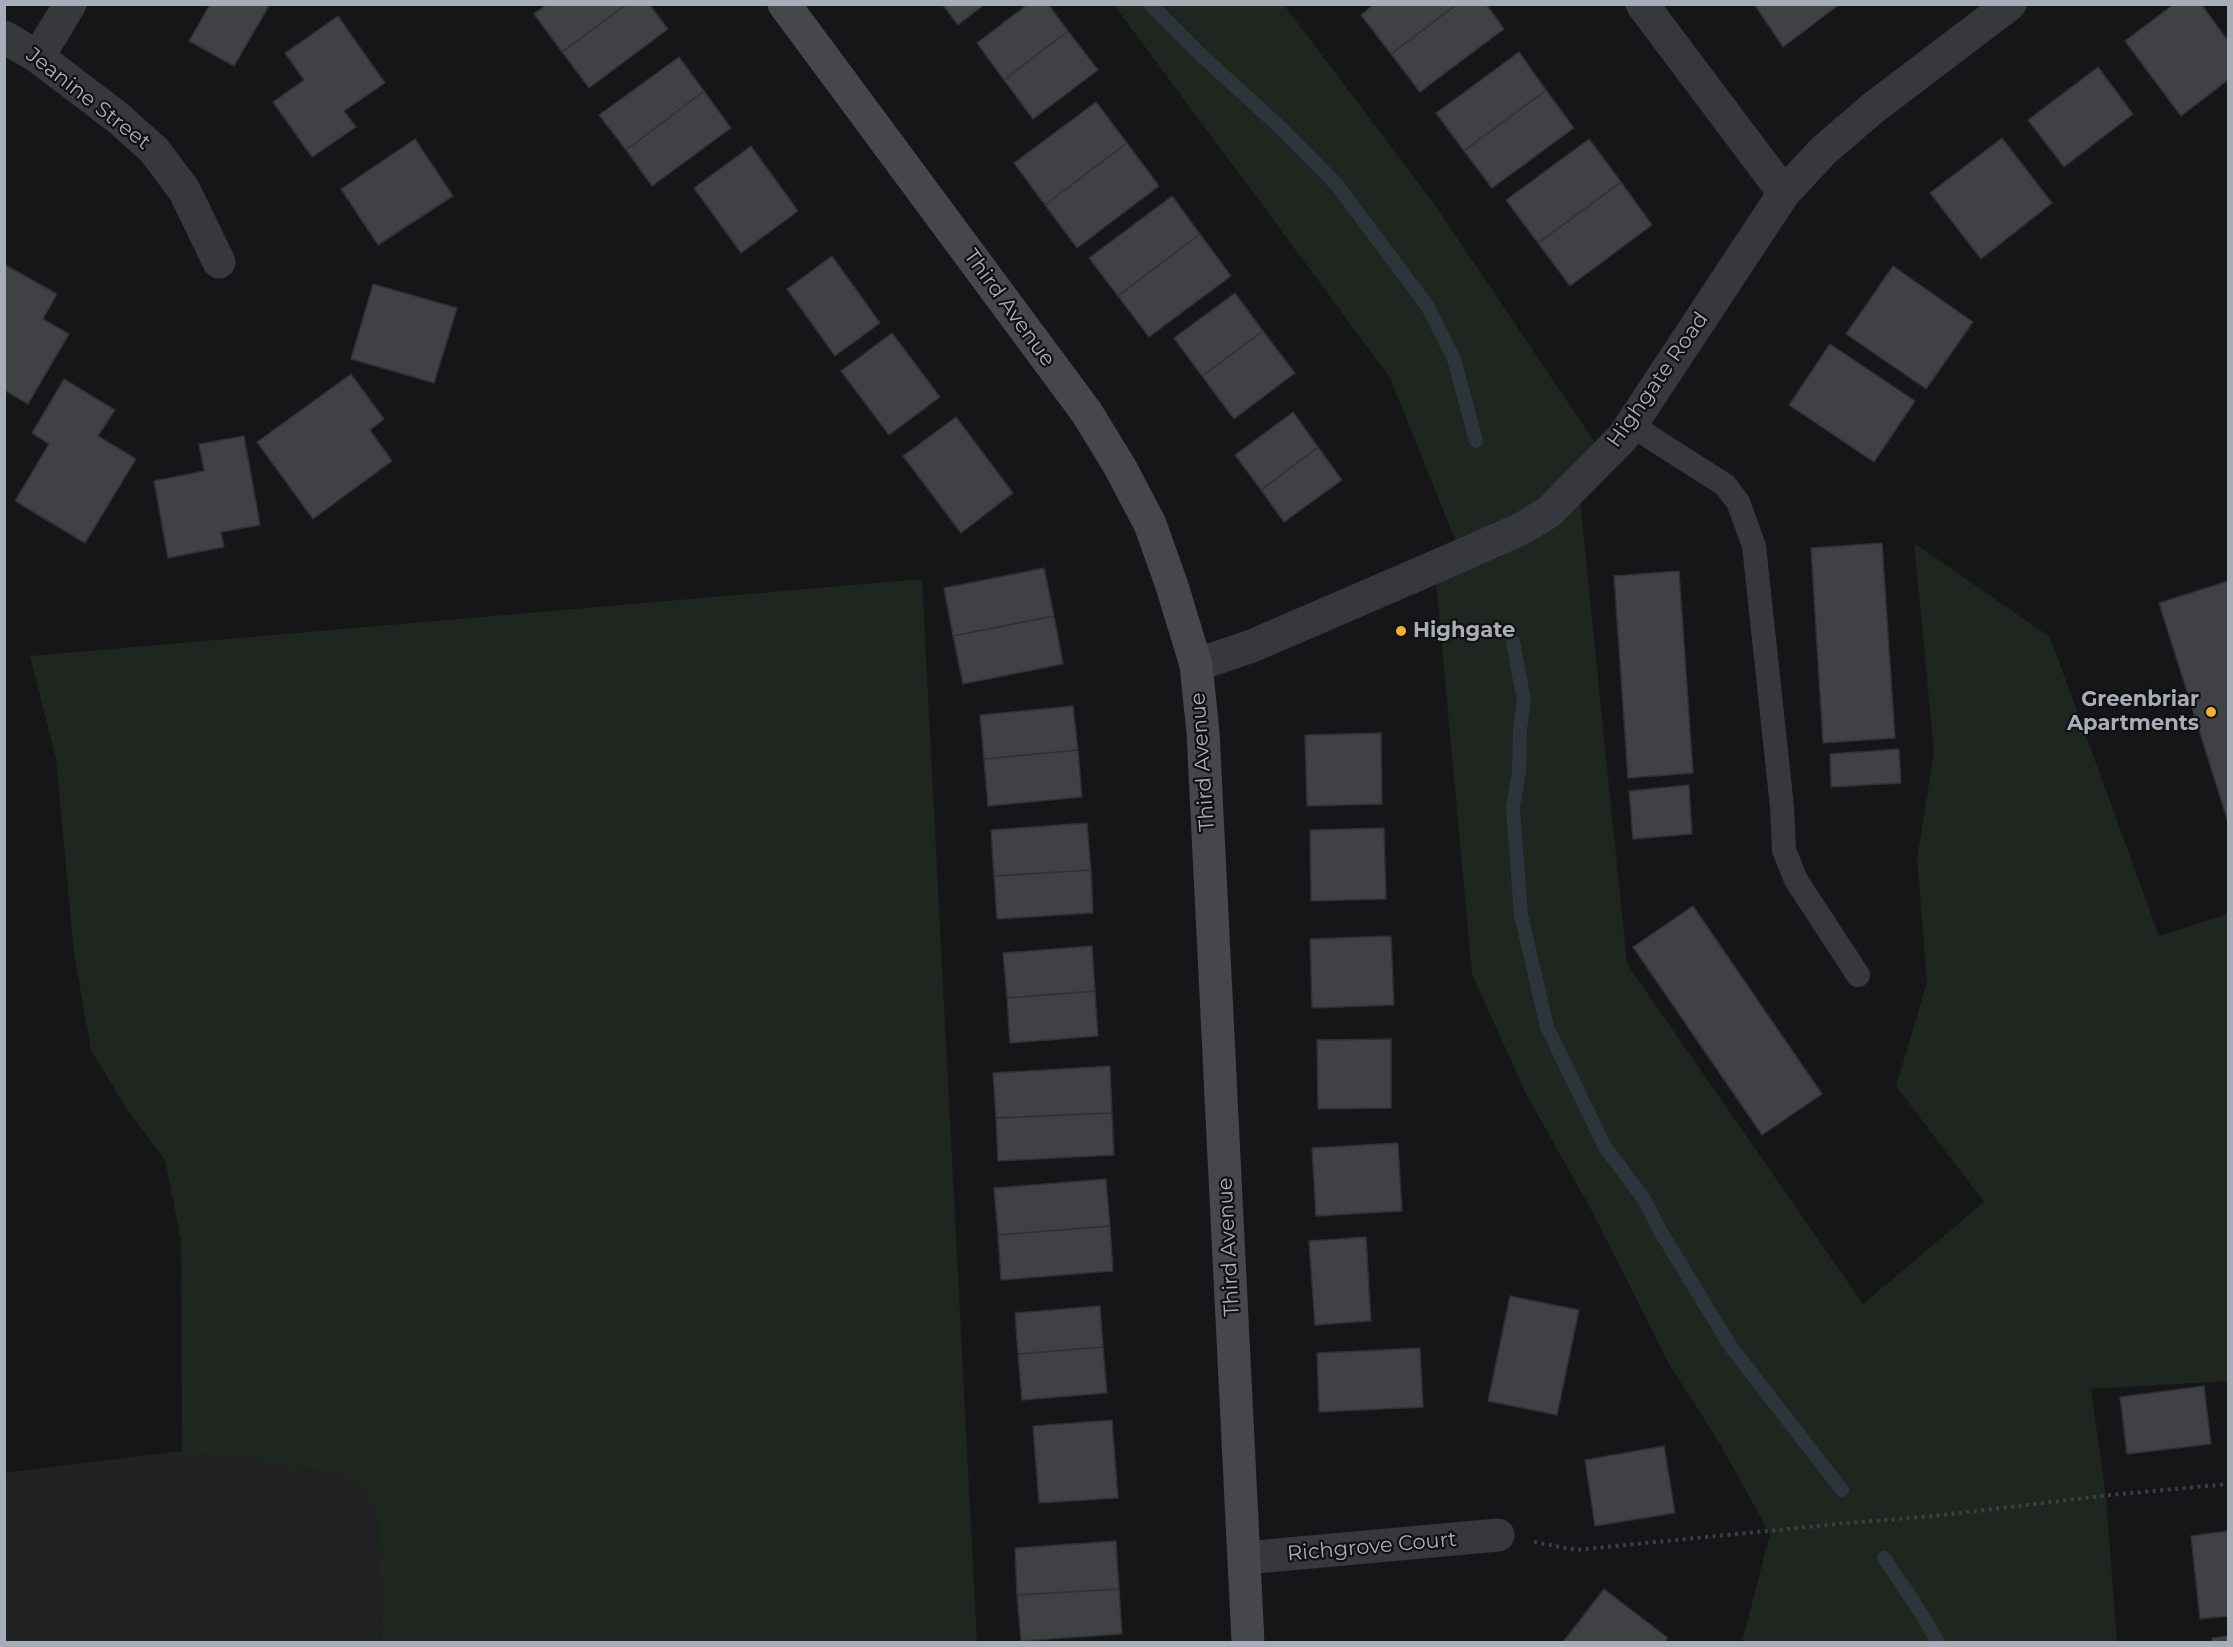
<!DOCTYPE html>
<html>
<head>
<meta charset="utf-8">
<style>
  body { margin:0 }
  #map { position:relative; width:2233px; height:1647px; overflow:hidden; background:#161618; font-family:Montserrat,sans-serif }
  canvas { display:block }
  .frame { position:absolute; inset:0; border:6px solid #a8adb8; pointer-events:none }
</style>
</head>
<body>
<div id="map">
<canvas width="2233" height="1647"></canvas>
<div class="frame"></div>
</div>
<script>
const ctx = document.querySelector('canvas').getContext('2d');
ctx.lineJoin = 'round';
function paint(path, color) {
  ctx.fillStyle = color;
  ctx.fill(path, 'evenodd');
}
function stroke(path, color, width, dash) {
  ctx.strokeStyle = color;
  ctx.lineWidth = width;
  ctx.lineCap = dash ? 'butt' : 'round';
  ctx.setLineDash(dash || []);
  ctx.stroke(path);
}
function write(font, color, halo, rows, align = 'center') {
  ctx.font = font + ' Montserrat,sans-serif';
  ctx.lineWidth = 4.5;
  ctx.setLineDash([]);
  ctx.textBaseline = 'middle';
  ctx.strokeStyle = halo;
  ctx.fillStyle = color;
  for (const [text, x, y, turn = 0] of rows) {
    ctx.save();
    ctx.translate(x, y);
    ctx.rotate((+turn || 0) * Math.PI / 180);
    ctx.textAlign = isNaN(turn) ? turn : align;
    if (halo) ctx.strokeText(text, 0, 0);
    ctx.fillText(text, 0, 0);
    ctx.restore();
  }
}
paint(new Path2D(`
  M182 1451 354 1477 377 1516 381 1642H5L4 1473Z`), '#222225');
paint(new Path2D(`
  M1114 5H1284L1437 208 1596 444 1579 489 1627 964 1863 1304 1984 1202 1896 1086 1927 982 1917 858 1934 752 1914 543 2050 637 2159 936 2228 914V1381L2091 1389 2106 1497 2117 1642H1742L1770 1534 1719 1442 1669 1364 1592 1211 1526 1094 1472 974 1435 571 1463 559 1389 376Z
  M922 579 977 1642H381L377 1516 354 1477 182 1451 181 1240 165 1160 125 1106 91 1050 74 953 56 759 30 656Z`), '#1e261f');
stroke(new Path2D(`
  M1150 4 1202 56 1282 129 1337 185 1428 307 1454 359 1476 441
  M1513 642 1524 701 1520 729 1519 771 1513 808 1521 915 1547 1027 1605 1147 1644 1199 1659 1229 1731 1347 1842 1490
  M1884 1558 1914 1602 1938 1642`), '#2c353c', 14);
const building = new Path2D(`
  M207 4H270L234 66 189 41 209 6Z
  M547 4H627L562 52 534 14Z
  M627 4H649L668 29 589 88 562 52Z
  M942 4H985L958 25Z
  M1028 4H1048L1068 31 1004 80 977 43Z
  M1374 4H1457L1391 54 1361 15Z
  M1457 4H1486L1504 29 1420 92 1391 54Z
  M1754 4H1840L1783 47Z
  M2174 4H2201L2228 41V80L2181 116 2125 41Z
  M338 16 385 83 344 111 356 127 312 157 273 102 304 80 285 53Z
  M1068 31 1098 70 1033 119 1004 80Z
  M1519 52 1546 90 1464 151 1436 113Z
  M679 57 704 91 626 150 599 115Z
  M2098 67 2133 114 2064 167 2028 120Z
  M1546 90 1574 128 1492 188 1464 151Z
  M704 91 731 128 652 186 626 150Z
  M1096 102 1127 143 1045 205 1014 163Z
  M2002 138 2052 203 1981 259 1930 193Z
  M415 139 453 196 378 245 341 189Z
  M1589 139 1621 182 1538 243 1506 200Z
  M1127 143 1159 186 1077 248 1045 205Z
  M751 146 798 211 741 253 694 188Z
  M1621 182 1652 225 1570 286 1538 243Z
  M1172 196 1200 234 1118 296 1089 258Z
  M1200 234 1231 276 1149 337 1118 296Z
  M832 256 880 323 835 356 787 289Z
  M4 264 57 294 43 319 69 334 28 404 4 390Z
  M1893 266 1973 322 1926 389 1846 334Z
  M373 284 457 308 434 383 351 359Z
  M1235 293 1263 331 1202 376 1174 338Z
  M1263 331 1295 373 1234 419 1202 376Z
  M892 333 940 397 889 435 841 371Z
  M1830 344 1915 401 1874 462 1789 405Z
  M351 374 384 419 370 430 392 461 313 519 257 442Z
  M64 379 115 410 98 436 136 459 85 543 15 501 49 444 32 433Z
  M1293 412 1318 447 1261 490 1235 455Z
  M956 417 1013 493 961 533 903 456Z
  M244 436 260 525 221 532 224 547 168 558 154 481 204 471 199 444Z
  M1318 447 1342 480 1284 522 1261 490Z
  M1882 543 1895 738 1823 743 1811 548Z
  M1044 568 1054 616 953 636 944 588Z
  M1679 571 1693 773 1628 778 1614 576Z
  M2228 581V822L2159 603Z
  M1054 616 1063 664 963 684 953 636Z
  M1073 706 1078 750 984 759 980 715Z
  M1381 733 1382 804 1307 806 1305 735Z
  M1899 749 1901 783 1831 787 1830 754Z
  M1078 750 1082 797 988 806 984 759Z
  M1689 785 1692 834 1633 839 1629 791Z
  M1087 823 1091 870 994 876 991 830Z
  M1384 828 1386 899 1311 901 1310 830Z
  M1091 870 1093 913 997 919 994 876Z
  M1693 906 1822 1094 1762 1135 1633 947Z
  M1391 936 1394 1005 1312 1008 1310 939Z
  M1092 946 1095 991 1007 998 1003 953Z
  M1095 991 1098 1036 1010 1043 1007 998Z
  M1391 1039V1108L1318 1109 1317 1040Z
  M1110 1066 1112 1113 996 1118 993 1073Z
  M1112 1113 1114 1155 998 1161 996 1118Z
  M1398 1143 1402 1211 1316 1216 1312 1148Z
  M1106 1179 1110 1226 998 1235 994 1188Z
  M1110 1226 1113 1271 1001 1280 998 1235Z
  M1366 1237 1371 1321 1315 1325 1309 1241Z
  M1510 1296 1579 1310 1557 1415 1488 1401Z
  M1100 1306 1103 1347 1018 1354 1015 1313Z
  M1103 1347 1107 1393 1022 1400 1018 1354Z
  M1420 1348 1423 1407 1319 1412 1317 1353Z
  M2204 1386 2211 1444 2127 1454 2120 1397Z
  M1112 1420 1118 1498 1039 1503 1033 1426Z
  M1664 1446 1675 1513 1595 1526 1585 1460Z
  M2228 1531V1616L2200 1619 2191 1536Z
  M1116 1541 1119 1589 1017 1595 1015 1548Z
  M1119 1589 1122 1634 1021 1641 1017 1595Z
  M1604 1589 1668 1638 1664 1642H1563Z
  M2228 1636V1642H2212V1638Z`);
paint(building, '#404145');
stroke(building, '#303034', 1.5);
stroke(new Path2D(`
  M1534 1542 1576 1550 1837 1524 1934 1516 2110 1495 2228 1484`), '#3d3f44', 4, [3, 4.5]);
stroke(new Path2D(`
  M1631 425 1725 485 1738 502 1754 546 1782 807 1784 850 1796 880 1858 975`), '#37383d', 24);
stroke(new Path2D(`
  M1642 4 1784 193
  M4 37 38 57 117 117 154 150 184 190 219 262
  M38 57 70 4
  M1196 665 1252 646 1444 563 1521 529 1549 512 1623 437 1784 193 1823 151 1873 108 2010 4
  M1245 1558 1498 1535`), '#37383d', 33);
stroke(new Path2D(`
  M784 4 1087 413 1120 467 1150 524 1172 586 1196 665 1203 732 1248 1642`), '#45474d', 33);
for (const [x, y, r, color] of [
  [1401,631,6,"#f2b134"],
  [2211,712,6,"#f2b134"]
]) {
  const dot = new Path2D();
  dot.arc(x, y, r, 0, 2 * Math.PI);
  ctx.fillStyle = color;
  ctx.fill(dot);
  stroke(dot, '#111113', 2);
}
write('21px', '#a8adb8', '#111113', [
  ["Jeanine Street",88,99,38],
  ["Third Avenue",1009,308,54],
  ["Highgate Road",1658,380,-55],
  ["Third Avenue",1203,762,-94],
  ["Third Avenue",1229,1247,-93],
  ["Richgrove Court",1372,1547,-5]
]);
write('bold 21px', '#a8adb8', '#111113', [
  ["Highgate",1413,631],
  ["Greenbriar",2199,700,"right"],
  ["Apartments",2199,724,"right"]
], 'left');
</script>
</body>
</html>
